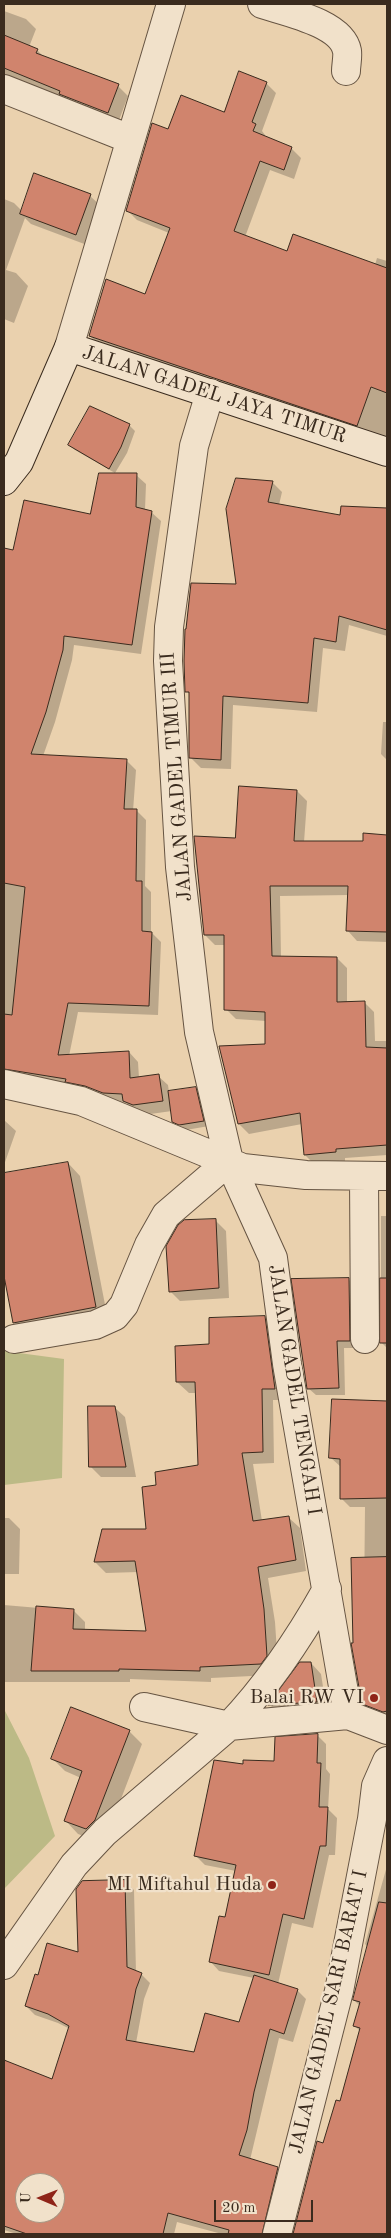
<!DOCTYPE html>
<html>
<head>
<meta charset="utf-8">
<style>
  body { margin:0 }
  #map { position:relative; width:391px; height:2238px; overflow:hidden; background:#ead1ae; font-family:"Old Standard TT",serif }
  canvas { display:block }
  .frame { position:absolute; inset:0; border:5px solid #3a2b1e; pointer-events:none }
  .north { position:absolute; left:15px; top:2173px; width:50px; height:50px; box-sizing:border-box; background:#f1e1ca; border:1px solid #a89885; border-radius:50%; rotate:271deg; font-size:14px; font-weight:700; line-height:20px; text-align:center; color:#3a2b1e }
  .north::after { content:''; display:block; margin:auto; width:18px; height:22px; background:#8f2418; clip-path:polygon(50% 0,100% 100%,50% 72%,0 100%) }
  .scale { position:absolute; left:214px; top:2200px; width:99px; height:22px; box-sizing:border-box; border:2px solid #3a2b1e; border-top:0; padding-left:6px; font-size:15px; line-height:18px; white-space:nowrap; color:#3a2b1e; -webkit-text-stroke:4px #f1e1ca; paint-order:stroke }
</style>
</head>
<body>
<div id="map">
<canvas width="391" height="2238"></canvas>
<div class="frame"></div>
<div class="north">U</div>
<div class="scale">20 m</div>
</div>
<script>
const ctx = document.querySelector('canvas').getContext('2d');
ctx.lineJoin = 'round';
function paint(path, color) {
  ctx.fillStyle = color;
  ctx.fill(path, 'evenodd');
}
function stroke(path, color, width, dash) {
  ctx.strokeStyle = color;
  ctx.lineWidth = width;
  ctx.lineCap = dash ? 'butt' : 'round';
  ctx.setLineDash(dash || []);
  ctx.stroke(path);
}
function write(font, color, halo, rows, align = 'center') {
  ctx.font = font + ' "Old Standard TT",serif';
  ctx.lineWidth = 4.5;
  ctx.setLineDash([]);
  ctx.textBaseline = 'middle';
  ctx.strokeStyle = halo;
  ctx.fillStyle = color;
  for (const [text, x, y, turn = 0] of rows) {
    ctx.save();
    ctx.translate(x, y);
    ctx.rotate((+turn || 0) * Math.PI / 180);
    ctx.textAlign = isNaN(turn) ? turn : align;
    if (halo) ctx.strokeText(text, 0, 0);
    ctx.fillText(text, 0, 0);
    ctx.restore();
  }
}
paint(new Path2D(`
  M4 1351 64 1359 62 1478 4 1485Z
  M4 1709 29 1758 55 1836 4 1889Z`), '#bcba86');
paint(new Path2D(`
  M4 11 26 19 36 29 29 47 37 50 45 58 118 86 128 96 118 123 70 104 64 97 17 79 15 84 4 82Z
  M266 83 276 93 262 131 265 135 264 137 291 148 301 158 294 179 270 170 245 237 288 253 375 265 377 258 387 261V441L100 346 90 336 146 295 169 233 137 220 127 210 169 131 225 113Z
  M90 196 101 206 87 245 31 224 25 218 6 270 16 273 28 286 14 323 4 319V199L14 203 22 211Z
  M91 408 130 426 135 431 127 453 115 473 75 450 69 445Z
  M136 475 146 484 145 510 151 512 161 521 141 654 74 645 72 660 55 722 43 756 126 760 136 770 133 811H137L146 820 145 886 151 892V932L161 942 158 1015 78 1012 69 1056 129 1052 138 1062 139 1078 158 1076 168 1085 169 1092 195 1088 201 1094 209 1126 186 1130 174 1121 172 1111 143 1115 134 1111 126 1103 114 1102 4 1081V1068L6 1067 4 1065V549L14 551 91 516Z
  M272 482 282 492 279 505 342 516V507L387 510V636L349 625 345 651 323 648 317 712 233 705 231 769 201 768 191 758 190 695 187 691 237 586Z
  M383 722H387V760L381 754Z
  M297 791 307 801 304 842H364V835L387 836V942L357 941 348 931 349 895 280 896 281 958H337L347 968V1003L364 1002 374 1012 375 1041H387V1155L345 1158V1162L315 1165 305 1155 302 1124 249 1134 239 1124 266 1045V1021L236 1019 226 1009 225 945H215L205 935 236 839Z
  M4 1120 16 1131 4 1165Z
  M68 1163 80 1176 108 1320 26 1335 14 1323 4 1270V1175Z
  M381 1216H387V1348L381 1342Z
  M215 1220 226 1231 229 1298 180 1301 170 1291Z
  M348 1279 356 1287 357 1348H344L345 1395H316L308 1388Z
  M264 1317 276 1329 286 1400H273L274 1463 253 1464 262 1521 288 1517 300 1528 306 1571 268 1578 275 1622 278 1667 272 1675 211 1678V1682L130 1679V1682H4V1605L74 1611 85 1622V1631L147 1632 138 1572 106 1573 95 1562 147 1531 157 1486 199 1466 196 1393H189L177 1382 211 1346Z
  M333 1400 387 1402V1718L372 1712 363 1703 365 1507H350L341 1498V1467L331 1458Z
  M114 1407 125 1417 136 1477H101L91 1467Z
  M4 1518H9L20 1529 19 1574H4Z
  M311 1663 321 1674 327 1712 280 1715 270 1705Z
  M129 1731 142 1744 108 1833 100 1842 78 1834 65 1820 81 1778 65 1771 52 1758Z
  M317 1735 326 1744V1769L330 1774 328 1809 337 1818 335 1855H329L313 1928 292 1923 278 1984 297 1990 306 1999 293 2042 279 2038 250 2160 277 2169 286 2178 272 2234H222L177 2222 174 2234H17L4 2230V2058L8 2063 52 2080 70 2029 58 2023 35 2015 26 2006 39 1977 79 1954 125 1881 134 1890 136 1972 141 1974 150 1983 144 1999 136 2043 195 2054 240 2024 254 1978 219 1971 210 1961 226 1919 236 1871 205 1865 196 1856 244 1766 275 1762ZM25 2183H55V2213H25Z
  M387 1866V2234L361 2229 360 2234H294L318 2143 324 2145 340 2103 360 2031 355 2026 360 2006 354 2000 368 1947 365 1944Z`), '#0003');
const building = new Path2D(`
  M4 35 38 49 36 53 119 84 108 113 59 94 60 91 4 68Z
  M239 71 267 82 252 122 256 124 253 131 292 147 284 170 260 161 234 231 287 251 293 234 387 268V393L371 387 357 426 89 336 106 279 145 294 170 228 126 211 152 123 168 129 181 95 224 112Z
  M34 173 91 194 76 235 20 214Z
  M90 406 130 424 121 447 109 469 68 445Z
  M99 473H137L136 507 152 511 132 645 64 636 63 650 46 712 31 754 127 759 124 809H137L136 881H142V931L152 932 149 1006 68 1003 58 1055 129 1051 130 1078 159 1074 163 1101 133 1105 123 1101 122 1094 103 1093 85 1086 65 1082 66 1079 4 1069V1014L12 1015 25 887 4 883V548L13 550 24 500 90 514Z
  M236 478 273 481 268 502 340 515 341 506 387 508V630L339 616 336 642 314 638 308 703 223 696 221 760 189 758V692H185L184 661 185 629H186L191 583 236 584 226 509Z
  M239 786 297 790 294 841H363V833L387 835V932L346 931 348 886H270L272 956 337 957V1002L365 1001 366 1047 387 1048V1145L336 1149V1152L304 1155 300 1113 238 1124 219 1046 265 1044V1012L224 1010V935H204L194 836 235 838Z
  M196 1087 204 1121 179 1125 172 1122 168 1091Z
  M68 1162 96 1307 13 1323 4 1276V1173Z
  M216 1219 219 1288 169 1292 166 1246 178 1225 184 1220Z
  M349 1278 350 1341H337L339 1388 307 1389 291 1279Z
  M380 1278H387V1343H380Z
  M265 1316 275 1389H262L263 1452 242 1453 253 1521 289 1516 296 1560 258 1567 264 1609 267 1656 261 1664 200 1667V1671L119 1669V1671H31L36 1606 74 1609 73 1629 146 1631 135 1561 94 1562 102 1529H146L142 1487 156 1485 155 1472 198 1465 195 1382H176L175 1346 209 1344V1318Z
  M332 1399 387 1401V1498L340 1499V1459L329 1458Z
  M88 1406H115L126 1467H89Z
  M387 1557V1711L383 1712 362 1704 351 1643H353L351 1558Z
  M300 1662H311L317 1702 268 1705Z
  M71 1707 130 1730 95 1820 86 1829 64 1821 82 1771 51 1759Z
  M318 1734 317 1763H321L319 1807H328L326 1846H320L304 1919 283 1914 269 1975 209 1962 219 1916 225 1917 236 1865 194 1856 214 1760 243 1764V1760L274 1761 275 1737Z
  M125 1880 127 1967 142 1973 136 1989 126 2040 194 2052 205 2013 239 2022 254 1975 298 1989 284 2034 270 2029 254 2092 247 2130 239 2155 278 2167 262 2234H228L229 2230 168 2213 163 2234H27L4 2226V2060L52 2079 69 2026 48 2014 25 2006 35 1974 38 1975 47 1943 78 1952 76 1889 82 1881ZM25 2183H55V2213H25Z
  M379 1902 387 1903V2234H293L317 2141 323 2143 336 2100 340 2101 360 2028 353 2026 360 2002 353 2000Z`);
paint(building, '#d0846d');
stroke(building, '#3a2b1e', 1);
const street = new Path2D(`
  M262 4C286 12 342 23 347 51 348 57 346 65 346 71
  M4 89 130 139
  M69 347 171 4
  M210 393 194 446 169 627 168 661 180 867 199 1032 229 1161 273 1258 287 1364 348 1715 387 1730
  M4 1084 81 1101 243 1168 306 1175 387 1176
  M364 1176 365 1339
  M14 1339 95 1325 115 1316 124 1305 149 1245 166 1215 229 1161
  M144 1707 229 1726 348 1715
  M4 1965 74 1865 105 1832 229 1726C269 1684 299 1639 327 1589
  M277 2234 339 1991 372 1819 376 1786 387 1761`);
const secondary = new Path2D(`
  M4 481 19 462 69 347 387 452`);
stroke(street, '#665442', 30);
stroke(secondary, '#3a2b1e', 30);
stroke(street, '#f1e1ca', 28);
stroke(secondary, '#f1e1ca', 28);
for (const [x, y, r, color] of [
  [374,1698,5,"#8f2418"],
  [272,1885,5,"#8f2418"]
]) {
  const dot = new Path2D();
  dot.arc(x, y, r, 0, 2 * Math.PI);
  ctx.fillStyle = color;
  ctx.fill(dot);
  stroke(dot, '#f1e1ca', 2);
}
write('20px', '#3a2b1e', '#f1e1ca', [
  ["JALAN GADEL JAYA TIMUR",214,395,18],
  ["JALAN GADEL TIMUR III",177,777,-94],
  ["JALAN GADEL TENGAH I",294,1390,81],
  ["JALAN GADEL SARI BARAT I",329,2012,-77]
]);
write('20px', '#3a2b1e', '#f1e1ca', [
  ["Balai RW VI",364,1698],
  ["MI Miftahul Huda",262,1885]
], 'right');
</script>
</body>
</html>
